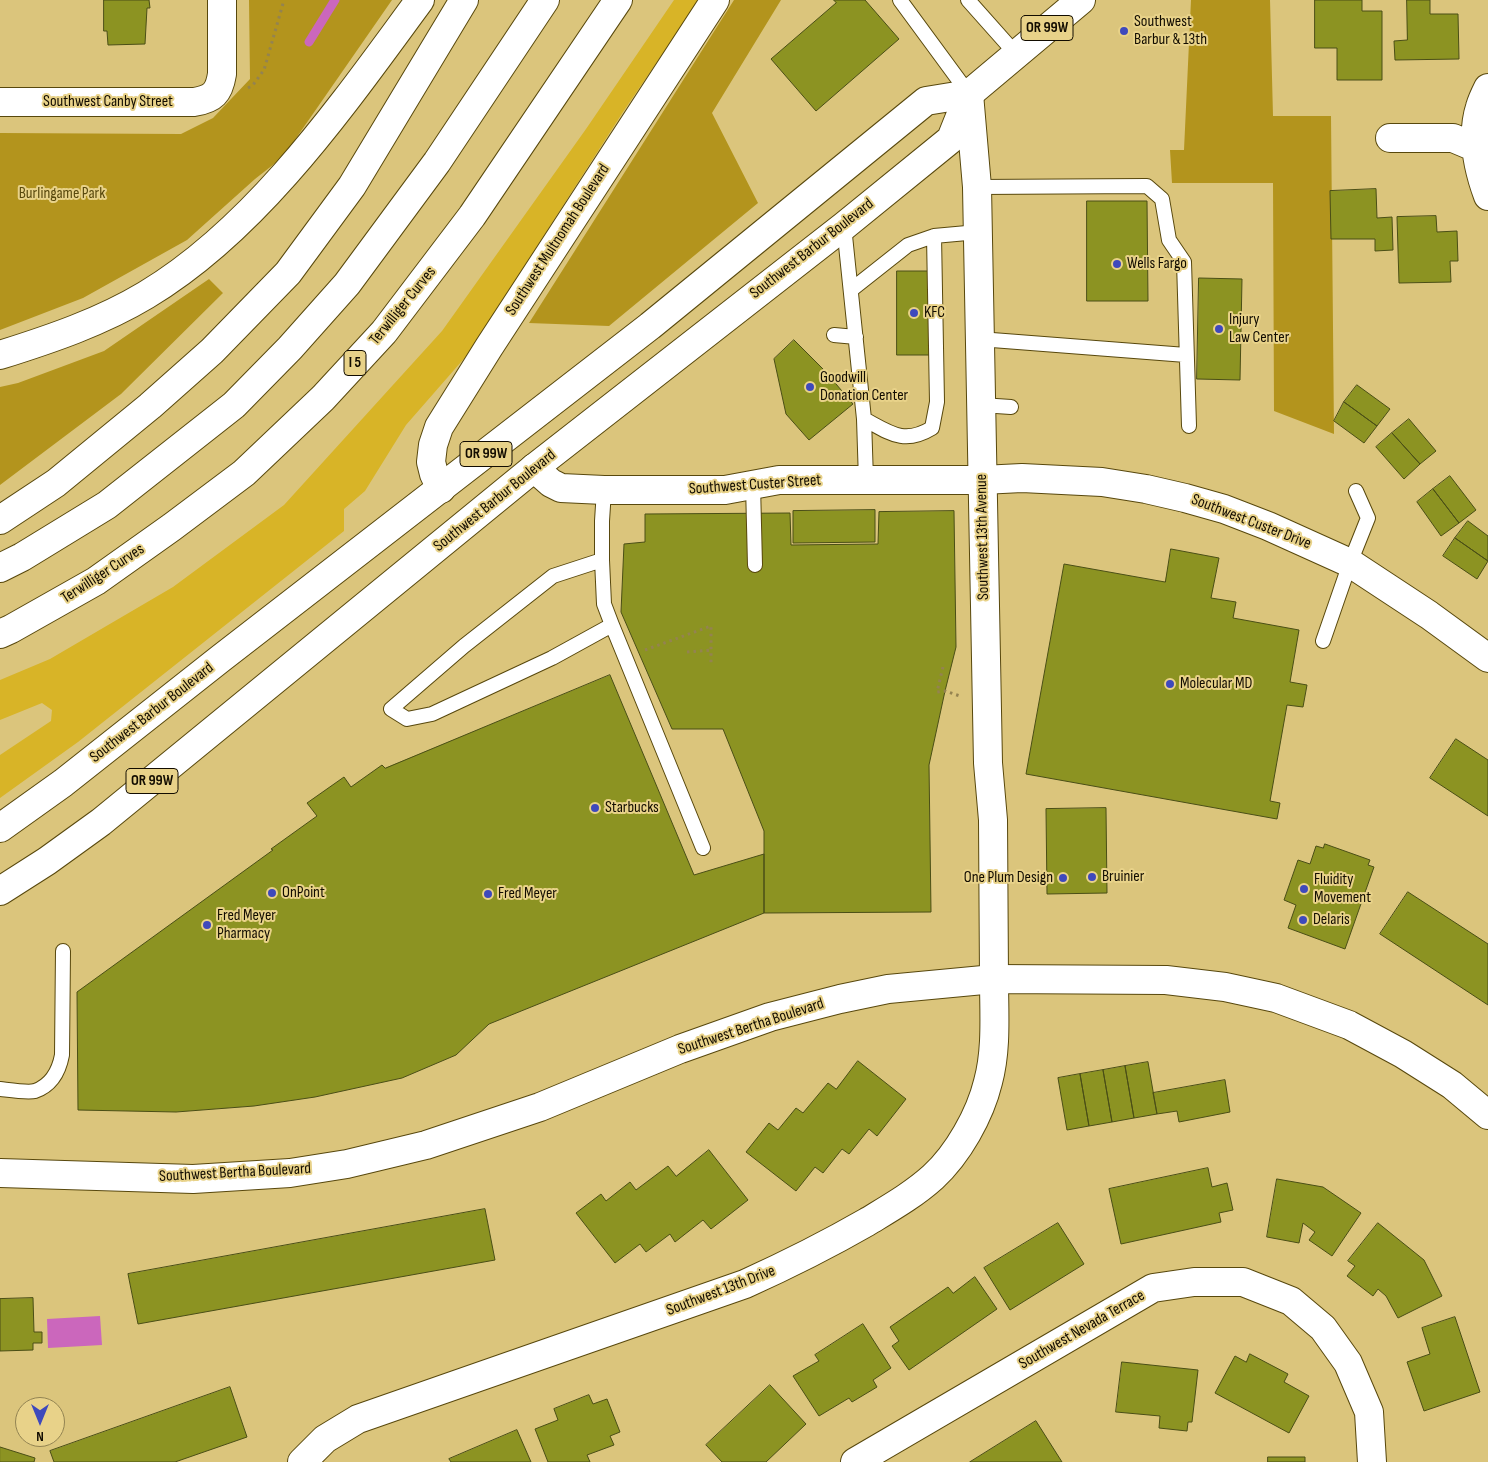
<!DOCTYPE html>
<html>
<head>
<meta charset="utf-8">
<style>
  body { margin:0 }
  #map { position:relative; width:1488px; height:1462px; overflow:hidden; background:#dbc57c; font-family:"Sofia Sans Condensed",sans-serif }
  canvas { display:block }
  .north { position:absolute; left:15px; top:1397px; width:50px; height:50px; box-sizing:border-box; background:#e8d289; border:1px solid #928352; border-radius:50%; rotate:180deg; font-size:14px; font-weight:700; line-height:20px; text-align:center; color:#120c00 }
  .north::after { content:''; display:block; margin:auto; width:18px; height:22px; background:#3e49bc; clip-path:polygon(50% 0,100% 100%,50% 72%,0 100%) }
</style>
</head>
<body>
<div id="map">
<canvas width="1488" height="1462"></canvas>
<div class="north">N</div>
</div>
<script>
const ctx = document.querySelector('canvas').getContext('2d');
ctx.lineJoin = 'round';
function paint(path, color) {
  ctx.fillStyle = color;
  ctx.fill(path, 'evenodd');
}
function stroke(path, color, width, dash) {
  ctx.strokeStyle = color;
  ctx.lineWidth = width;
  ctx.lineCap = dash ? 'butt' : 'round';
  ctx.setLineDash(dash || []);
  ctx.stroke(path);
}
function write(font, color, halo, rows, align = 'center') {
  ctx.font = font + ' "Sofia Sans Condensed",sans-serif';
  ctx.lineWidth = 4;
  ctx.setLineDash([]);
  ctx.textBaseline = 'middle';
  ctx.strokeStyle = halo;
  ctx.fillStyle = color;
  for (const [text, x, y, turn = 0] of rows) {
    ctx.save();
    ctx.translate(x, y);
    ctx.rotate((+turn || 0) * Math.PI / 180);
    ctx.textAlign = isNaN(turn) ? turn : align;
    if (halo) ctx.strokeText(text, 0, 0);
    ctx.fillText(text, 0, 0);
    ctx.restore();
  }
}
paint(new Path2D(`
  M674 0H699L623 112 468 354 406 425 365 491 344 509V531L78 742 0 798V755L51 721 52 710 42 703 0 720V680L50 659 173 587 284 505 442 331 586 129Z`), '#d8b427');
paint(new Path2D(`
  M249 0H392L283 157 255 179 187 240 83 298 0 330V133L181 134 213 118 250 79Z
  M734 0H781L712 113 758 203 609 326 529 323Z
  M1191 0H1270L1273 116H1331L1334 434 1274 411 1273 183H1172L1170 150H1184Z
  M209 279 223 293 121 394 0 485V387L18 383 104 351Z`), '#b3941d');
paint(new Path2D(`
  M100 1316 102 1345 48 1348 47 1319Z`), '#cb67bc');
stroke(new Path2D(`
  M309 42 335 0`), '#cb67bc', 9);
const building = new Path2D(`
  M104 0H149L150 8H147L145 44 108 45 107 31H104Z
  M834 0H865L899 39 816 111 771 59 836 3Z
  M1315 0H1362V11H1382V80H1337V48H1315Z
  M1407 0H1430V14H1458L1459 59 1395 60 1394 41 1407 40Z
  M1376 189 1377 218 1392 217 1393 250 1375 251V239H1331L1330 191Z
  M1087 201H1147L1148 301H1087Z
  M1436 216 1437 232 1457 231 1458 261H1450L1451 282 1399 283 1397 217Z
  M897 271H931V355H897Z
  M1199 278 1242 279 1240 380 1197 379Z
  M794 340 825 371 853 404 809 440 786 414 774 359Z
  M1357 385 1390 409 1377 426 1344 402Z
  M1344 402 1377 426 1364 443 1334 421Z
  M1409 419 1436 451 1420 464 1392 433Z
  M1392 433 1420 464 1404 479 1376 447Z
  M1450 476 1476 510 1459 523 1433 489Z
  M1433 489 1459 523 1441 536 1417 502Z
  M875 510V542L793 543V511Z
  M954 511 956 647 945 691 929 765 931 912 764 913V831L723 729H672L621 612 624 544 645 542V514L790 513 791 545 878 544 879 512Z
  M1468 521 1488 536V561L1455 538Z
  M1455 538 1488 561 1477 579 1443 556Z
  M1171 549 1219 558 1211 598 1236 602 1233 618 1299 630 1290 682 1307 685 1303 707 1287 705 1270 801 1280 803 1277 819 1026 774 1064 564 1165 582Z
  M610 675 694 875 764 854V913L489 1024 456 1055 402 1078 315 1097 254 1106 176 1112 78 1110 77 992 273 850 271 849 317 816 307 803 344 777 351 787 382 765 385 768Z
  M1456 739 1488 760V816L1430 778Z
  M1106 808 1107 893 1047 894 1046 809Z
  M1325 844 1370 860 1368 865 1374 867 1345 949 1288 928 1296 905 1284 900 1298 860 1310 864 1316 846 1323 848Z
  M1408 892 1488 944V1005L1380 934Z
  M858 1061 906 1099 877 1136 869 1129 849 1154 842 1149 823 1173 815 1167 796 1191 746 1152 769 1123 778 1130 796 1108 803 1113 828 1083 836 1089Z
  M1148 1062 1157 1114 1134 1118 1125 1066Z
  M1125 1066 1134 1118 1112 1122 1103 1070Z
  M1103 1070 1112 1122 1089 1126 1080 1074Z
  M1080 1074 1089 1126 1067 1130 1058 1078Z
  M1225 1080 1230 1112 1179 1122 1177 1111 1157 1114 1153 1093Z
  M709 1150 748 1200 711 1229 703 1220 675 1242 670 1234 646 1252 640 1244 615 1263 576 1213 601 1194 606 1201 630 1182 636 1190 668 1166 676 1176Z
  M1208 1168 1212 1187 1227 1183 1233 1210 1219 1213 1221 1222 1121 1244 1109 1189Z
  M1277 1179 1323 1187 1361 1213 1332 1256 1309 1240 1315 1232 1303 1223 1299 1243 1267 1237Z
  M485 1209 495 1260 138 1324 128 1274Z
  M1058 1223 1084 1264 1010 1310 984 1268Z
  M1378 1223 1424 1260 1442 1296 1398 1318 1386 1296 1378 1289 1373 1296 1347 1276 1355 1266 1348 1261Z
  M975 1277 997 1309 909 1370 892 1346 899 1341 890 1327 948 1287 953 1293Z
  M33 1298 34 1332H42V1343H33V1350L0 1351V1299Z
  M1455 1317 1480 1392 1424 1411 1407 1362 1430 1354 1422 1328Z
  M863 1324 891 1368 873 1380 877 1387 852 1402 849 1398 819 1416 793 1376 819 1361 815 1355Z
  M1250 1354 1288 1374 1284 1382 1309 1396 1289 1433 1215 1393 1235 1356 1246 1362Z
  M1122 1362 1198 1370 1192 1422H1188L1187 1431 1159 1428 1160 1416 1116 1412Z
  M770 1385 806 1424 766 1462H722L706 1445Z
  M230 1387 247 1437 175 1462H54L50 1451Z
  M589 1395 593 1404 607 1399 620 1432 610 1436 614 1445 587 1455 590 1462H548L535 1429 558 1420 554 1409Z
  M1036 1421 1062 1462H970Z
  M517 1430 531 1462H451L449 1459Z
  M0 1447 35 1458 34 1462H0Z
  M1268 1457H1305V1462H1268Z`);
paint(building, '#8c9322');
stroke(building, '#4a4e16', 1);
const service = new Path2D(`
  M900 0 969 94
  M968 0 1016 54
  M977 187 1147 186 1162 199 1169 240 1184 262 1189 426
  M844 226 864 419 866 480
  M851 290 908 245 934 236 978 232
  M834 335 856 337
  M979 339 1186 355
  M981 405 1011 407
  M864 419C890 433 904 445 932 428L937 402 934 236
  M753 485 755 565
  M602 560 604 604 612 625 552 658 432 714 407 719 391 709 464 646 553 576Z
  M602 560V521L604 490
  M612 625 703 848
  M1323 641 1350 563 1368 518 1356 491
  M0 1089C9 1090 28 1093 35 1091 52 1085 59 1071 62 1055L63 951`);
const minor = new Path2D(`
  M1488 88C1485 94 1482 100 1480 107 1471 135 1478 169 1488 196
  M0 102H194C213 99 219 93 222 74V0
  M1390 138H1453L1472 146 1488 148
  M534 468 551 483 561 488 604 490H725L779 480H982L1022 478 1102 482 1146 489 1185 498 1224 509 1268 526 1350 563 1429 615 1488 658
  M441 489 434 474 431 462 433 445 439 427 489 347 715 0
  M302 1462 325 1439 358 1419 745 1284C787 1265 827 1245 867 1222 890 1208 913 1195 933 1177 958 1154 980 1115 988 1082 997 1049 994 1013 994 979
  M855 1462 1153 1288 1194 1282H1243L1291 1301 1323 1328 1348 1363 1369 1412 1372 1462`);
const tertiary = new Path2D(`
  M969 94 977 187 988 763 993 820 994 979`);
const secondary = new Path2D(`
  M0 1173 193 1179 290 1173 347 1164 426 1145 540 1107 680 1049 770 1017 840 999 888 989 994 979 1166 980 1225 987 1276 998 1349 1025 1403 1054 1452 1085 1488 1115`);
const primary = new Path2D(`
  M0 828 63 783 220 659 650 326 926 101 969 94
  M0 891 47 861 101 822 534 468 844 226 951 139 969 94 1081 0`);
const motorway = new Path2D(`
  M0 355C51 339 101 322 146 295 258 228 344 103 420 0
  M0 520 56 483 150 406 212 351 288 273 352 186 464 0
  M0 568 22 557 107 505 234 405 290 348 347 284 437 162 545 0
  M0 634 11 629 96 581 172 527 244 473 323 398 384 332 472 216 618 0`);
stroke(service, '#58480d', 16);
stroke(minor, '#58480d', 30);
stroke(tertiary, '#58480d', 30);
stroke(secondary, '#58480d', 30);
stroke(primary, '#58480d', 30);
stroke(motorway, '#58480d', 30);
stroke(new Path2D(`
  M248 88 253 85 264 70 284 0
  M645 650 711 626V665
  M687 652 711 650
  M943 667 937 692 945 691 960 696`), '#948350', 3, [2.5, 4]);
stroke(service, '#fff', 14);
stroke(minor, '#fff', 28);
stroke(tertiary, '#fff', 28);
stroke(secondary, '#fff', 28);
stroke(primary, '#fff', 28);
stroke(motorway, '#fff', 28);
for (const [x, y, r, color] of [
  [1124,31,5,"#3e49bc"],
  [1117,264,5,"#3e49bc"],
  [914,313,5,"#3e49bc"],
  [1219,329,5,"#3e49bc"],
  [810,387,5,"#3e49bc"],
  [1170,684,5,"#3e49bc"],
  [595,808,5,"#3e49bc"],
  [1092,877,5,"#3e49bc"],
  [1063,878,5,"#3e49bc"],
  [1304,889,5,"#3e49bc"],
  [272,893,5,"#3e49bc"],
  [488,894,5,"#3e49bc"],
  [1303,920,5,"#3e49bc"],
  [207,925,5,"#3e49bc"]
]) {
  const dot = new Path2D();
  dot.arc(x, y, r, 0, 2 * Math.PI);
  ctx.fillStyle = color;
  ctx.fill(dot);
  stroke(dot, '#e8d289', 2);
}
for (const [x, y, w] of [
  [1047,28,52],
  [355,363,22],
  [486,454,52],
  [152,781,52]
]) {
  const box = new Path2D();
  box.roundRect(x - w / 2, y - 12.5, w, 25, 4);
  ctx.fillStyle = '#e8d289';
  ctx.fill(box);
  stroke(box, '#120c00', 1);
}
write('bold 15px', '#120c00', null, [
  ["OR 99W",1047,28],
  ["I 5",355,363],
  ["OR 99W",486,454],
  ["OR 99W",152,781]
]);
write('16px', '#120c00', '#e8d289', [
  ["Southwest",1134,22],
  ["Barbur & 13th",1134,40],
  ["Wells Fargo",1127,264],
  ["KFC",924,313],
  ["Injury",1229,320],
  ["Law Center",1229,338],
  ["Goodwill",820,378],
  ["Donation Center",820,396],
  ["Molecular MD",1180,684],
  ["Starbucks",605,808],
  ["Bruinier",1102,877],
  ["One Plum Design",1053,878,"right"],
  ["Fluidity",1314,880],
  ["Movement",1314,898],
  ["OnPoint",282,893],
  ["Fred Meyer",498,894],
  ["Fred Meyer",217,916],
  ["Pharmacy",217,934],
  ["Delaris",1313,920]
], 'left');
write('16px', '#120c00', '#e8d289', [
  ["Southwest Canby Street",108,102],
  ["Southwest Multnomah Boulevard",558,240,-57],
  ["Southwest Barbur Boulevard",812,249,-38],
  ["Terwilliger Curves",403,306,-51],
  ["Southwest Custer Street",755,485,-4],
  ["Southwest Barbur Boulevard",495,501,-39],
  ["Southwest Custer Drive",1251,522,21],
  ["Southwest 13th Avenue",983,537,-91],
  ["Terwilliger Curves",103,574,-33],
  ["Southwest Barbur Boulevard",152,713,-38],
  ["Southwest Bertha Boulevard",751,1027,-18],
  ["Southwest Bertha Boulevard",235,1173,-3],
  ["Southwest 13th Drive",721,1291,-21],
  ["Southwest Nevada Terrace",1082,1330,-30]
]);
write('16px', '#58480c', '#e8d289', [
  ["Burlingame Park",62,194]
]);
</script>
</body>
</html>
